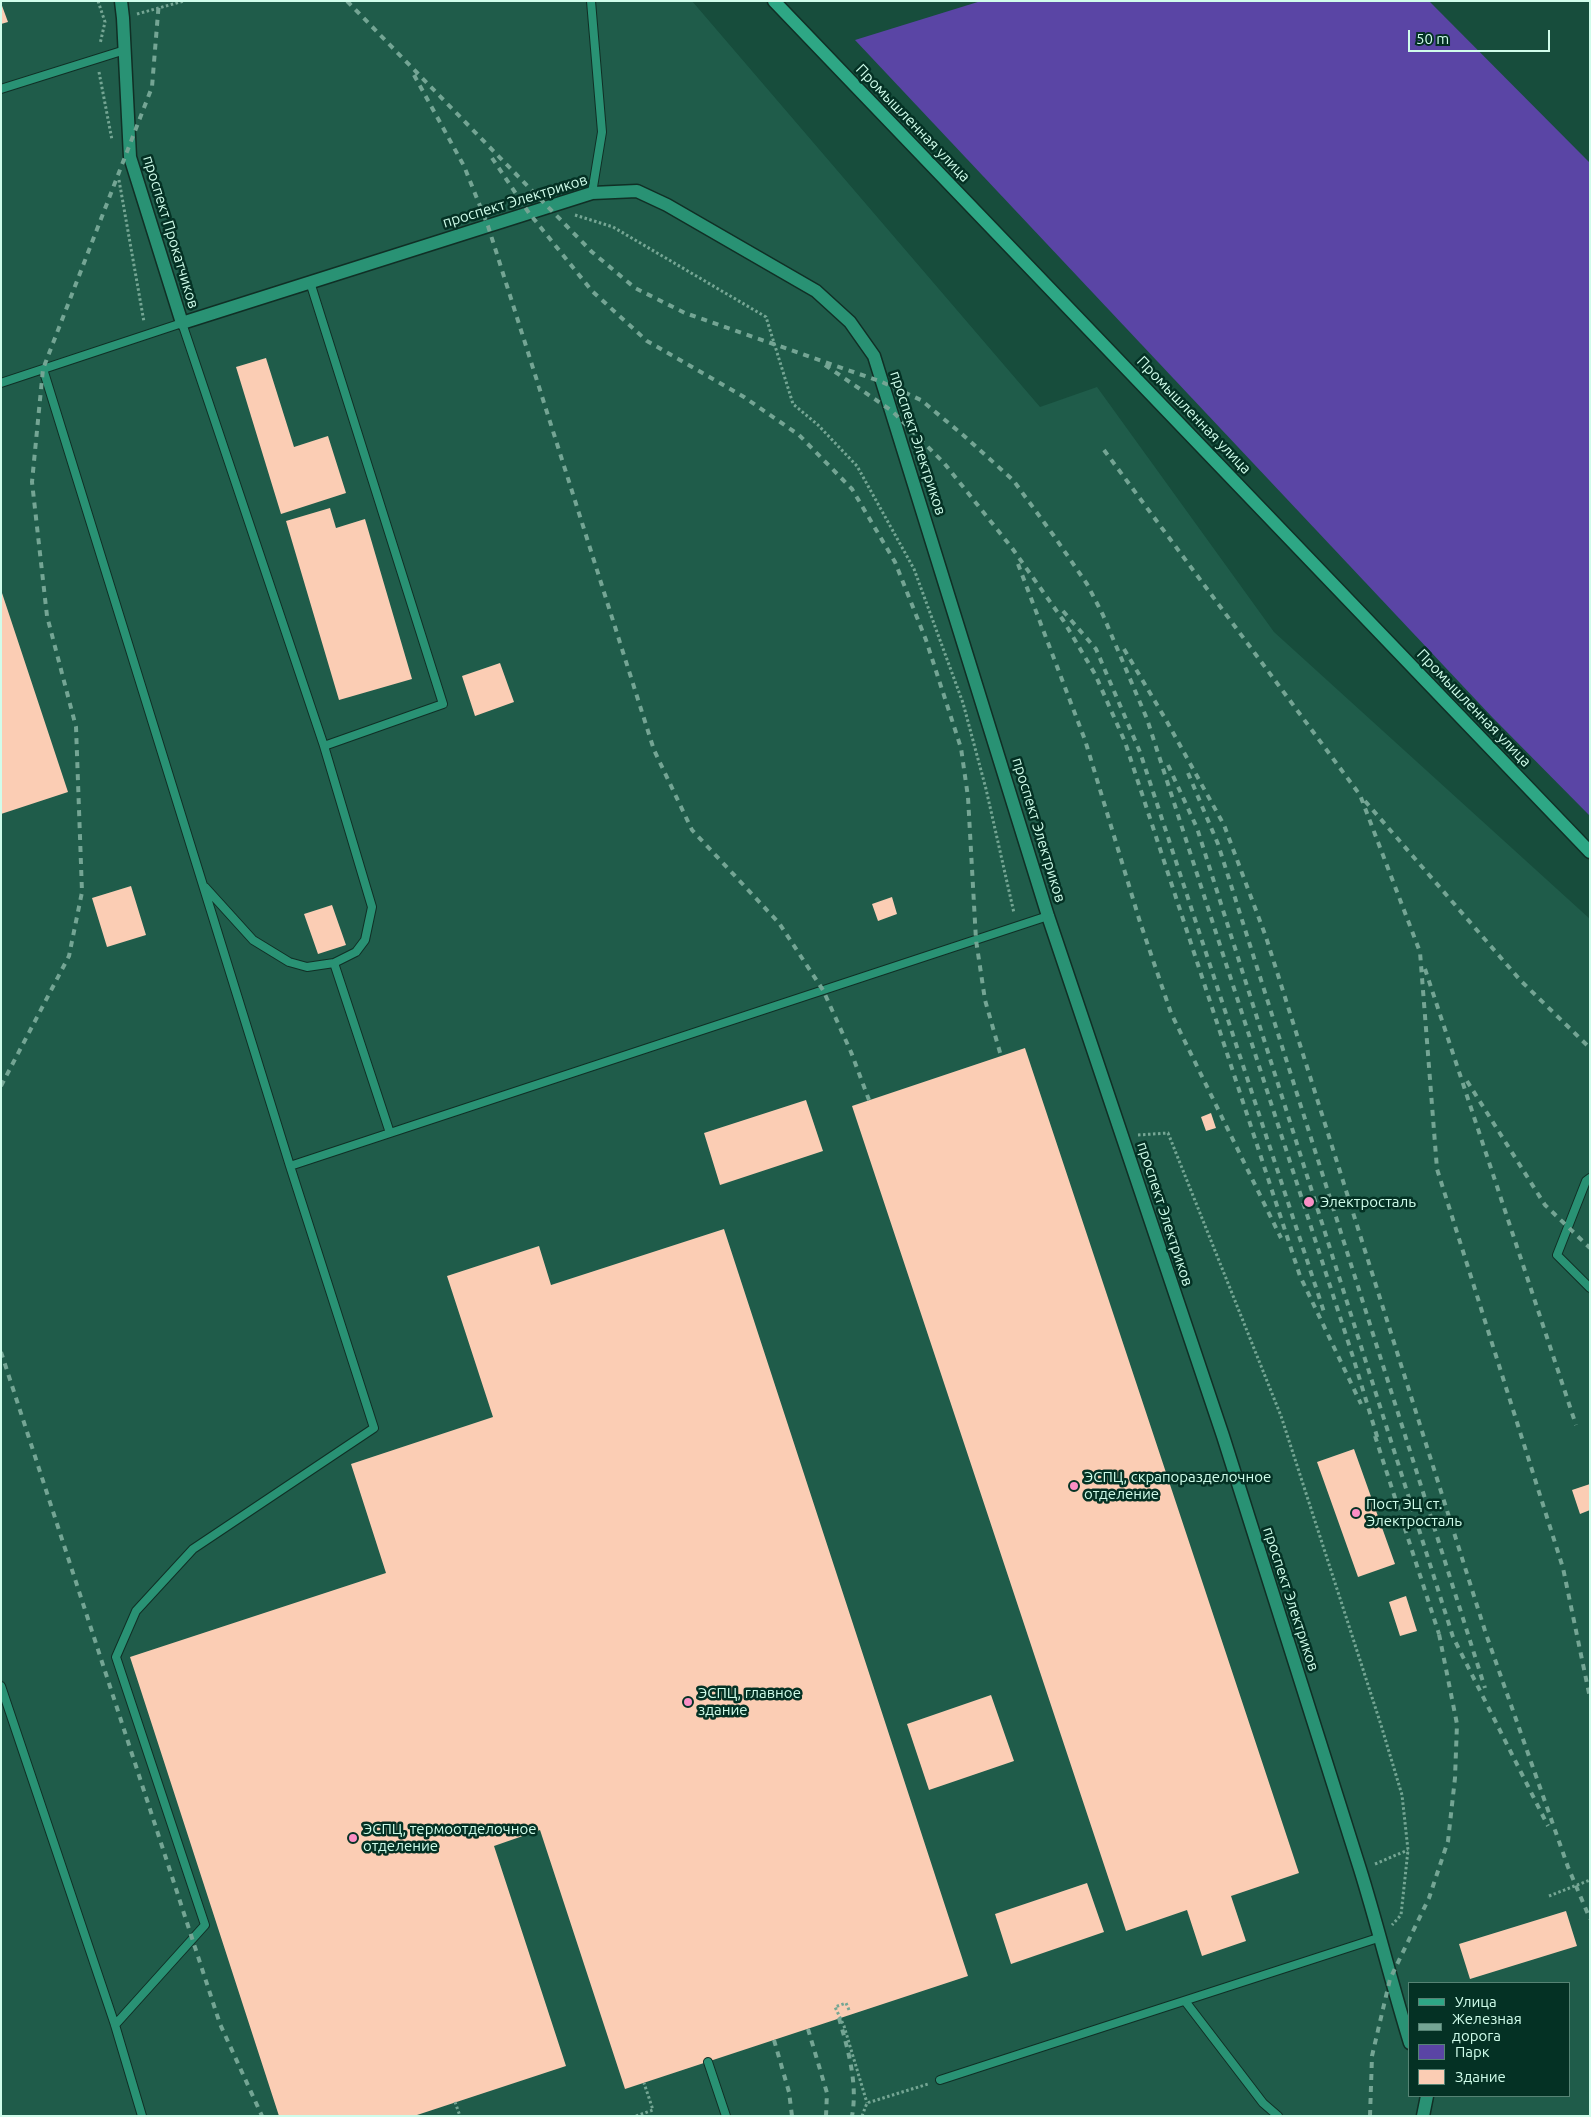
<!DOCTYPE html>
<html>
<head>
<meta charset="utf-8">
<style>
  body { margin:0 }
  #map { position:relative; width:1591px; height:2117px; overflow:hidden; background:#174d3c; font-family:Ubuntu,sans-serif }
  canvas { display:block }
  .frame { position:absolute; inset:0; border:2px solid #d0fdeb; pointer-events:none }
  .legend { position:absolute; left:1408px; top:1982px; width:162px; height:115px; box-sizing:border-box; background:#043124; border:1px solid #568374; margin:0; padding:6px 9px; list-style:none; font-size:15px; color:#d0fdeb }
  .legend li { display:flex; align-items:center; gap:10px; height:25px }
  .legend b { width:25px; border:1px solid #568374 }
  .scale { position:absolute; left:1408px; top:30px; width:142px; height:22px; box-sizing:border-box; border:2px solid #d0fdeb; border-top:0; padding-left:6px; font-size:15px; line-height:18px; white-space:nowrap; color:#d0fdeb; -webkit-text-stroke:4px #043124; paint-order:stroke }
</style>
</head>
<body>
<div id="map">
<canvas width="1591" height="2117"></canvas>
<div class="frame"></div>
<ul class="legend">
<li><b style="height:6px;background:#2ea785"></b>Улица</li>
<li><b style="height:6px;background:#74a594"></b>Железная дорога</li>
<li><b style="height:14px;background:#5a45a5"></b>Парк</li>
<li><b style="height:14px;background:#fbcdb4"></b>Здание</li>
</ul>
<div class="scale">50 m</div>
</div>
<script>
const ctx = document.querySelector('canvas').getContext('2d');
ctx.lineJoin = 'round';
function paint(path, color) {
  ctx.fillStyle = color;
  ctx.fill(path, 'evenodd');
}
function stroke(path, color, width, dash) {
  ctx.strokeStyle = color;
  ctx.lineWidth = width;
  ctx.lineCap = dash ? 'butt' : 'round';
  ctx.setLineDash(dash || []);
  ctx.stroke(path);
}
function write(font, color, halo, rows, align = 'center') {
  ctx.font = font + ' Ubuntu,sans-serif';
  ctx.lineWidth = 5;
  ctx.setLineDash([]);
  ctx.textBaseline = 'middle';
  ctx.strokeStyle = halo;
  ctx.fillStyle = color;
  for (const [text, x, y, turn = 0] of rows) {
    ctx.save();
    ctx.translate(x, y);
    ctx.rotate((+turn || 0) * Math.PI / 180);
    ctx.textAlign = isNaN(turn) ? turn : align;
    if (halo) ctx.strokeText(text, 0, 0);
    ctx.fillText(text, 0, 0);
    ctx.restore();
  }
}
paint(new Path2D(`
  M1 1H692L1040 407 1097 387 1274 632 1590 919V2116H1ZM1410 1983H1570V2096H1410Z`), '#1f5c4a');
paint(new Path2D(`
  M981 1H1429L1590 163V816L1492 717 855 40Z`), '#5a45a5');
paint(new Path2D(`
  M1 3 8 22 1 24Z
  M266 358 294 447 328 436 346 493 281 514 236 367Z
  M330 508 336 528 365 519 412 679 339 700 286 521Z
  M1 590 68 792 1 814Z
  M500 663 514 702 475 716 462 676Z
  M131 886 146 935 107 947 92 898Z
  M892 897 897 914 878 921 872 904Z
  M332 905 346 945 318 954 304 914Z
  M1025 1048 1299 1873 1231 1896 1246 1941 1202 1956 1187 1910 1126 1931 852 1106Z
  M806 1100 823 1151 720 1185 704 1133Z
  M1211 1113 1216 1128 1206 1131 1201 1117Z
  M724 1229 968 1976 625 2089 540 1830 494 1846 566 2066 414 2116H279L130 1657 386 1573 351 1464 493 1417 447 1276 539 1246 551 1285Z
  M1354 1449 1395 1564 1358 1577 1317 1462Z
  M1590 1484V1510L1580 1514 1572 1490Z
  M1406 1596 1417 1631 1400 1636 1389 1602Z
  M991 1695 1014 1761 929 1790 907 1724Z
  M1087 1883 1104 1932 1011 1964 995 1914Z
  M1566 1911 1577 1946 1470 1979 1459 1944Z`), '#fbcdb4');
const lane = new Path2D(`
  M591 1 602 132 592 193
  M1 89 125 50
  M43 369 290 1166 374 1428 193 1549 136 1611 116 1657 205 1925 115 2025
  M1 383 182 323 324 746
  M205 887 253 940 289 962 307 967 334 963 356 952 365 940 372 907 324 746 443 704 310 282
  M334 963 390 1133
  M290 1166 1048 916
  M1590 1178 1586 1181 1557 1255 1590 1288
  M1 1686 115 2025 142 2116
  M1185 2001 1263 2103 1278 2116
  M708 2062 726 2116
  M940 2080 1381 1937`);
const street = new Path2D(`
  M121 1 123 18 130 157 182 323 592 193 637 191 667 205 816 291 850 322 874 356 1048 916 1223 1436 1360 1869C1378 1927 1392 1985 1410 2043
  M1423 2116 1427 2096`);
const secondary = new Path2D(`
  M774 1 1590 852`);
stroke(lane, '#102f25', 10);
stroke(street, '#102f25', 15);
stroke(secondary, '#102f25', 15);
stroke(new Path2D(`
  M98 1 105 22 100 44
  M137 14 184 1
  M99 72 112 140
  M119 180 144 322
  M575 215 613 227 766 317 793 404 818 425 857 466 914 569 963 703 986 789 1014 913
  M1138 1135 1168 1133 1281 1416 1381 1725 1402 1795 1408 1850 1401 1915 1392 1925
  M1375 1864 1408 1850
  M1549 1896 1590 1880
  M849 2010 846 2003 835 2007 844 2026 867 2103
  M455 2102 460 2116
  M636 2116 653 2110 644 2083
  M862 2116 867 2103 928 2084`), '#75a694', 3, [2.5, 2.5]);
stroke(lane, '#299274', 8);
stroke(street, '#299274', 12);
stroke(secondary, '#2ea785', 12);
stroke(new Path2D(`
  M347 1 592 252 635 288 685 313 882 382 921 400 963 435 1013 480 1054 536 1087 584 1103 615 1147 719 1353 1357 1379 1443
  M414 75 464 166 488 226 654 750 692 830 779 923 823 990 851 1052 869 1100
  M492 158 529 213 592 291 647 341 744 397 799 435 852 489 895 562 926 640 961 748 968 797 976 940 985 1000 1001 1056
  M825 365 892 411 944 463 1012 548 1063 620 1095 674 1125 742 1300 1276 1361 1404
  M1104 450 1360 795 1420 952 1437 1169 1563 1568 1590 1698
  M1018 564 1085 740 1140 922 1171 1013 1281 1238
  M1063 611 1096 649 1140 752 1325 1315
  M1124 649 1166 720 1224 825 1266 937 1486 1634 1568 1867 1590 1919
  M1168 765 1197 828 1453 1637 1548 1826
  M1188 773 1218 844 1485 1688
  M1365 801 1521 981 1590 1048
  M1425 969 1576 1425
  M1467 1081 1545 1205 1590 1248
  M1 1086 69 956 82 892 76 727 47 616 32 482 43 369 152 87 159 1
  M1 1352 220 2024 262 2116
  M1375 1436 1439 1634
  M839 2018C848 2050 858 2083 852 2116
  M808 2029 827 2093 826 2116
  M774 2040 789 2092 792 2116
  M1370 2116 1372 2056 1390 1979 1429 1898 1448 1841 1455 1778 1457 1724 1438 1629`), '#74a594', 4, [6, 6]);
for (const [x, y, r, color] of [
  [1309,1202,6,"#fb8fc5"],
  [1074,1486,5,"#fb8fc5"],
  [1356,1513,5,"#fb8fc5"],
  [688,1702,5,"#fb8fc5"],
  [353,1838,5,"#fb8fc5"]
]) {
  const dot = new Path2D();
  dot.arc(x, y, r, 0, 2 * Math.PI);
  ctx.fillStyle = color;
  ctx.fill(dot);
  stroke(dot, '#043124', 2);
}
write('15px', '#d0fdeb', '#043124', [
  ["Промышленная улица",913,123,46],
  ["проспект Электриков",515,201,-17],
  ["проспект Прокатчиков",171,232,73],
  ["Промышленная улица",1194,415,46],
  ["проспект Электриков",918,443,72],
  ["Промышленная улица",1474,708,46],
  ["проспект Электриков",1039,830,73],
  ["проспект Электриков",1165,1214,72],
  ["проспект Электриков",1291,1599,72]
]);
write('15px', '#d0fdeb', '#043124', [
  ["Электросталь",1320,1202],
  ["ЭСПЦ, скрапоразделочное",1084,1477],
  ["отделение",1084,1494],
  ["Пост ЭЦ ст.",1366,1504],
  ["Электросталь",1366,1521],
  ["ЭСПЦ, главное",698,1693],
  ["здание",698,1710],
  ["ЭСПЦ, термоотделочное",363,1829],
  ["отделение",363,1846]
], 'left');
</script>
</body>
</html>
